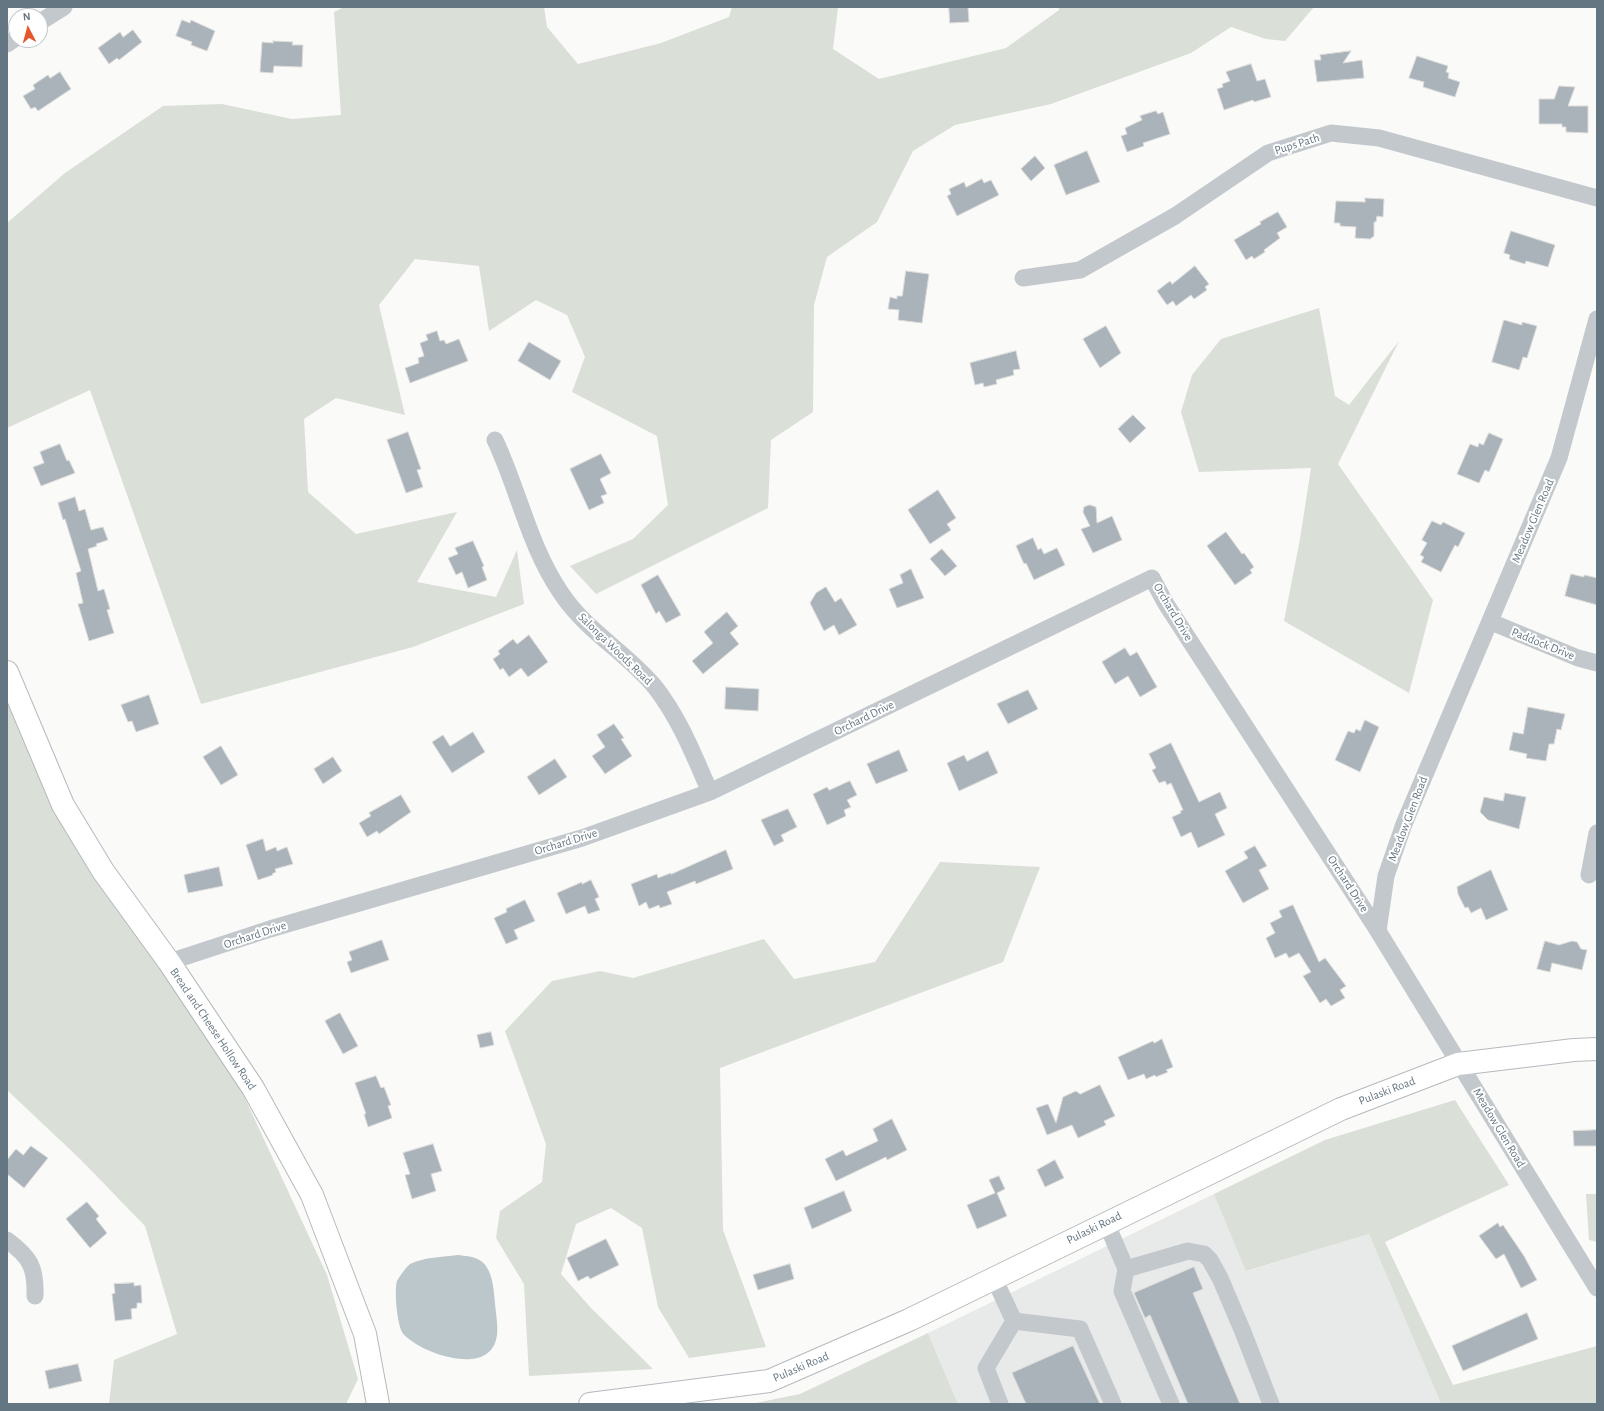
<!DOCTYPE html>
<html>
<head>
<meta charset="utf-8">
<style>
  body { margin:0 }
  #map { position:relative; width:1604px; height:1411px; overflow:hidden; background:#fafaf8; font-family:"Alegreya Sans",sans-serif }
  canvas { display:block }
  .frame { position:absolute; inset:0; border:8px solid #657683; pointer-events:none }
  .north { position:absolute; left:8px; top:8px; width:40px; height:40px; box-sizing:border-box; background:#fff; border:1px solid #c1c8cd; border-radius:50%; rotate:354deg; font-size:11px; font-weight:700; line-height:16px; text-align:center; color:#657683 }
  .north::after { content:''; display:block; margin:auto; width:14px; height:18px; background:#e4572e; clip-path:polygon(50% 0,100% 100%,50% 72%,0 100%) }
</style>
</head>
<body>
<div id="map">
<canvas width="1604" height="1411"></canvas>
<div class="frame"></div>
<div class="north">N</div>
</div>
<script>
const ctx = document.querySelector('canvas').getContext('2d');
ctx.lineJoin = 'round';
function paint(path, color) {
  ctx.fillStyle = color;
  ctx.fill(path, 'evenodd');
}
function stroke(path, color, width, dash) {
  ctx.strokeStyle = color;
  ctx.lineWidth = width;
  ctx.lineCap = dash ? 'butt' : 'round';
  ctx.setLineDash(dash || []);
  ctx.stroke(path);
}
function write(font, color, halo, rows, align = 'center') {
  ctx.font = font + ' "Alegreya Sans",sans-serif';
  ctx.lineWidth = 4;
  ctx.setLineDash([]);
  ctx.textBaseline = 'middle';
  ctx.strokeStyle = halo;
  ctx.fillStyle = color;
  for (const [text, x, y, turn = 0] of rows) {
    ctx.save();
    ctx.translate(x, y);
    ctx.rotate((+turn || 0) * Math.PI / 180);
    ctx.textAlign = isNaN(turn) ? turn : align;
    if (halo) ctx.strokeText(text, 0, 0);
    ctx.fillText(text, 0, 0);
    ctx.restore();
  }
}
paint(new Path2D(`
  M1214 1194 1247 1271 1369 1234 1441 1404H958L928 1333Z`), '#e8e9e9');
paint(new Path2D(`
  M344 7H544L547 27 578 64 661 43 729 17 732 7H838L833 49 879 79 1006 48 1059 10V7H1314L1285 41 1266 39 1231 27 1191 53 1051 104 955 125 913 151 877 222 827 257 814 305 813 412 771 440 768 508 596 594 570 566 633 539 668 505 657 436 572 392 585 357 567 315 536 300 489 331 479 266 415 259 379 305 405 415 336 398 304 419 308 492 356 534 457 512 417 582 496 597 517 550 524 604 413 647 201 704 90 390 7 428V223L65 173 163 106 222 104 292 119 341 115 334 12Z
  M1319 308 1335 396 1349 405 1399 341 1338 464 1433 600 1409 693 1284 621 1300 539 1311 468 1199 472 1181 412 1192 375 1221 339Z
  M7 678 44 780 242 1092 327 1275 358 1379 346 1404H109L114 1360 177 1334 145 1226 80 1159 7 1090Z
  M940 862 1040 867 1003 962 720 1068 723 1230 766 1347 689 1358 658 1307 642 1228 611 1208 576 1224 561 1274 591 1308 653 1369 529 1376 524 1284 496 1238 500 1211 542 1182 546 1144 505 1031 552 981 600 971 633 978 764 939 794 979 875 962Z
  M1455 1100 1509 1185 1385 1242 1453 1385 1597 1346V1404H1441L1369 1234 1246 1271 1214 1194 1325 1140Z
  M1586 1194H1597V1242L1589 1240Z
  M928 1333 958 1404H751L800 1394Z`), '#dadfd7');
paint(new Path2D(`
  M458 1255C468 1256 480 1257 486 1266 493 1276 494 1291 495 1304 496 1315 499 1330 496 1340 487 1373 435 1356 416 1344 412 1341 404 1336 402 1332 397 1322 394 1291 397 1281 399 1277 407 1266 410 1264 424 1257 443 1257 458 1255Z`), '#bbc7cb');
const building = new Path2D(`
  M949 7H968L969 22 950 23Z
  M182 20 190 23 191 20 215 31 207 51 191 45 192 42 176 36Z
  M133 30 142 42 119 60 117 58 109 64 98 48 120 32 123 37Z
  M273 41 293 42 292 45H303L302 67 274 66 273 73 260 72 262 42 273 43Z
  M1351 51 1343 63 1362 60 1364 78 1317 82 1314 60H1321L1320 55Z
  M1417 56 1448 66 1446 72 1449 73 1448 78 1460 82 1455 97 1423 87 1424 82 1409 78Z
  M1251 64 1257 81 1265 79 1271 97 1254 102 1253 100 1224 110 1217 89 1223 87 1222 84 1230 81 1226 72Z
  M60 72 71 89 38 111 35 107 31 109 23 96 35 89 33 85 48 75 50 78Z
  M1559 86 1575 87 1568 106H1588V133L1566 132V127H1562V124H1539V99H1554Z
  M1156 111 1158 114 1163 112 1170 134 1143 143 1144 146 1127 152 1121 136 1127 134 1125 128 1142 120 1140 116Z
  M1087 151 1100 182 1066 195 1054 165Z
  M1035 156 1045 168 1031 181 1021 169Z
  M982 179 984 183 991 180 999 195 957 216 947 196 951 194 949 189 964 182 966 187Z
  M1365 198 1384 199 1383 217 1377 216 1376 222H1374V236L1370 239 1355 238 1356 227 1340 226V223H1334L1336 201 1365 202Z
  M1278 212 1287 227 1277 233 1280 238 1264 250 1265 252 1254 259 1252 256 1246 260 1234 240 1261 224 1260 222Z
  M1511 231 1555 245 1548 267 1526 261 1525 264 1509 259 1510 255 1504 253Z
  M1195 266 1209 284 1205 287 1207 290 1194 299 1191 295 1176 306 1173 301 1167 305 1157 291 1170 281 1172 284Z
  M906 271 929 274 922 323 898 320 899 310 888 309 890 297 897 299V296H902Z
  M1504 320 1522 325V322L1537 326 1527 358 1523 357 1519 370 1492 362Z
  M1106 326 1121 353 1100 368 1083 339Z
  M437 331 440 341 444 340 446 344 459 339 468 361 410 383 405 368 419 363 418 358 424 356 420 343 428 340 426 335Z
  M529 342 561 361 550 380 518 361Z
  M1016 351 1020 369 1013 370 1014 375 996 380 997 384 984 387 983 383 975 385 970 363Z
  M1133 415 1146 428 1130 443 1118 429Z
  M408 432 421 469 417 470 423 487 406 493 387 440Z
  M1489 433 1503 439 1489 472 1485 470 1479 483 1457 474 1470 444 1478 447 1479 443 1483 445Z
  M60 444 67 461 69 460 75 473 41 486 33 467 44 463 40 452Z
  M601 454 611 473 600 479 607 494 601 496 604 503 589 510 570 469Z
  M938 490 956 518 947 524 951 530 930 544 908 510Z
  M75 497 79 511 85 509 91 530 103 527 108 540 96 544 97 546 88 549 98 591 104 589 110 609 107 610 114 633 89 641 78 604 83 603 76 573 81 571 65 519 63 520 58 503Z
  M1090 505 1096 507 1097 523 1112 516 1122 540 1093 553 1081 529 1090 526 1083 512 1084 507Z
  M1432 521 1441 525 1443 522 1465 533 1458 547 1455 545 1441 572 1421 562 1424 557 1420 555 1427 543 1422 540Z
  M1226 532 1242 554 1244 553 1254 567 1250 570 1252 573 1235 585 1207 546Z
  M1033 538 1038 550 1041 548 1044 554 1057 548 1065 565 1034 580 1026 563 1024 564 1016 546Z
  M473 541 484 566 482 567 487 580 468 588 462 572 456 575 448 558 458 554 455 548Z
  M942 549 957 566 945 576 930 559Z
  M911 569 924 598 897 608 889 589 903 583 900 575Z
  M1571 574 1584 577V575L1597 578V605L1565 596Z
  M658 575 681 615 666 623 659 611 656 614 641 585Z
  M826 587 835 602 841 598 857 625 839 635 834 625 824 631 810 603 816 593Z
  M727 612 738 626 730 633 739 644 703 674 692 661 713 643 704 632Z
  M529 635 548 662 528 677 521 668 509 677 503 668 500 670 493 659 500 654 498 651 513 639 517 644Z
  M1125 648 1130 656 1137 652 1157 687 1140 697 1128 676 1115 684 1102 662Z
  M726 687 759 689 758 711 725 709Z
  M1028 690 1038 709 1008 724 997 704Z
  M149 695 159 724 136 732 132 721 128 722 121 705Z
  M1528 707 1565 714 1561 730 1557 729 1554 744H1549L1546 761 1526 758 1527 754 1509 750 1513 732 1523 734Z
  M1365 720 1379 727 1360 772 1335 760 1348 731 1354 733 1356 729 1360 731Z
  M614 724 624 738 621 739 632 756 605 774 592 756 605 747 597 735Z
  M473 732 485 752 452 773 432 742 443 735 450 746Z
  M1171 743 1199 802 1220 792 1227 808 1215 814 1225 835 1198 848 1191 832 1181 837 1172 817 1181 813 1180 811 1183 810 1171 783 1167 785 1165 781 1159 783 1152 770 1156 768 1149 754Z
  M221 746 238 775 221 785 203 757Z
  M899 750 908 771 876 784 867 764Z
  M988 751 998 773 959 791 947 763 964 755 967 761Z
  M333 757 342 771 323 784 314 769Z
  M555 759 567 777 539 795 527 777Z
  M850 781 857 795 847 800 851 807 844 810 846 816 827 825 813 794 827 787 829 790Z
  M1505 793 1526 797 1519 829 1488 820 1480 812 1484 797 1503 801Z
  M401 795 411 812 379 834 377 831 367 837 359 823 371 816 369 813Z
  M788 809 797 827 781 835 784 841 774 846 761 820Z
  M263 839 266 851 276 847 277 851 287 847 293 864 275 869 276 872 272 874 273 875 258 880 246 845Z
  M1255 846 1267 866 1259 870 1269 889 1243 903 1225 871 1248 858 1244 852Z
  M726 850 733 869 696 884 695 881 667 892 672 904 660 908 659 905 649 909 646 902 639 906 631 884 657 874 658 878 671 873V874Z
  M219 867 223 886 188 893 184 875Z
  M1491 870 1508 910 1486 920 1481 908 1471 913 1468 907 1465 908 1458 894 1457 887Z
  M591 880 599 897 595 899 600 910 588 914 585 906 566 914 557 893 582 882V884Z
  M525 900 535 921 514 930 518 939 506 944 494 918 507 912 506 909Z
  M1293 905 1319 962 1325 958 1346 986 1340 990 1345 998 1331 1006 1326 999 1320 1003 1303 976 1311 972 1299 953 1289 958 1286 953 1275 958 1266 938 1275 933 1270 923 1282 917 1279 911Z
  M382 940 389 960 351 973 347 962 352 960 349 952Z
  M1545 941 1559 945 1572 941 1577 942 1581 949 1587 950 1582 970 1552 963 1550 972 1537 969Z
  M340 1013 358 1046 343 1054 325 1021Z
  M491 1032 494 1045 480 1048 477 1035Z
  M1162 1039 1173 1067 1166 1070 1168 1072 1156 1077 1155 1075 1146 1079 1144 1074 1128 1080 1118 1057 1153 1041 1154 1043Z
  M376 1076 381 1088 384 1087 391 1105 388 1106 392 1118 368 1127 364 1114H366L355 1083Z
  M1100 1085 1115 1116 1104 1121 1106 1125 1078 1138 1072 1125 1047 1135 1036 1108 1048 1104 1056 1123 1063 1097 1076 1091 1080 1094Z
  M892 1119 907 1150 887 1160 886 1157 836 1181 825 1159 843 1150 846 1156 878 1141 873 1129Z
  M1597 1130V1146H1574L1573 1131Z
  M433 1144 442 1171 431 1174 436 1191 412 1199 405 1175 410 1174 403 1153Z
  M31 1146 48 1158 24 1188 7 1174V1160L16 1149 23 1155Z
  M1055 1160 1064 1178 1045 1187 1037 1170Z
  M999 1176 1005 1189 997 1193 1007 1216 977 1229 967 1205 995 1193 989 1180Z
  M844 1191 852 1211 812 1229 804 1208Z
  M87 1202 99 1216 96 1219 107 1233 90 1248 66 1219Z
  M1498 1223 1500 1227 1503 1225 1524 1256 1537 1280 1521 1288 1504 1254 1496 1259 1479 1236Z
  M606 1239 619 1265 590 1279 588 1276 578 1281 567 1258Z
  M790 1264 794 1279 758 1290 753 1275Z
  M1194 1267 1203 1289 1193 1293 1240 1404H1188L1150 1315 1145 1318 1134 1293Z
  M134 1283V1286L141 1285 142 1303H137V1308L131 1309 132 1319 115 1321 112 1294 115 1293 114 1284Z
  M1527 1313 1538 1339 1463 1371 1452 1346Z
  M1073 1346 1100 1404H1026L1012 1373Z
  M78 1364 82 1381 49 1389 45 1371Z`);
paint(building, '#aab3b9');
stroke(building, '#dcdcda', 1);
const major = new Path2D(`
  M7 672 63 805 103 871 169 962 253 1088 312 1195 365 1334 378 1404
  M590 1404 769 1381 909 1320 1341 1109 1458 1064 1574 1050 1597 1049`);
stroke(major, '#b5babe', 24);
stroke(new Path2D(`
  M40 22 64 7
  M7 44 16 38
  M1023 278 1080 270 1175 216 1268 153 1331 133 1379 138 1597 198
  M1597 319 1559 458 1404 824 1386 876 1378 931 1597 1288
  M495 440C519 491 529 546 561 593 586 631 627 653 655 687 680 719 694 756 710 792
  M1491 622 1578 658 1597 663
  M1589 875 1597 833
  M169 962 270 929 582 838 710 792 1152 578 1166 604 1378 931
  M1106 1222 1126 1269 1122 1291 1171 1404
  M7 1240C30 1257 36 1267 35 1296
  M1126 1269 1188 1251 1204 1254 1210 1260 1220 1278 1243 1332 1271 1404
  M994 1278 1014 1321 986 1368 1000 1404
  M1014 1321 1080 1329 1113 1404`), '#c3c8cc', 17);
stroke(major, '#fff', 22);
write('12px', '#657683', '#fff', [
  ["Pups Path",1297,144,-17],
  ["Meadow Glen Road",1533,521,-67],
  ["Orchard Drive",1173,612,59],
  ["Paddock Drive",1543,644,22],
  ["Salonga Woods Road",615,649,44],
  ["Orchard Drive",864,718,-26],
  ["Meadow Glen Road",1408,819,-69],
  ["Orchard Drive",566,842,-17],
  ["Orchard Drive",1348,884,57],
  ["Orchard Drive",255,935,-18],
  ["Bread and Cheese Hollow Road",213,1029,56],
  ["Pulaski Road",1387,1091,-21],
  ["Meadow Glen Road",1499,1128,59],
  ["Pulaski Road",1094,1228,-26],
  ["Pulaski Road",801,1367,-23]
]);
</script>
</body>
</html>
